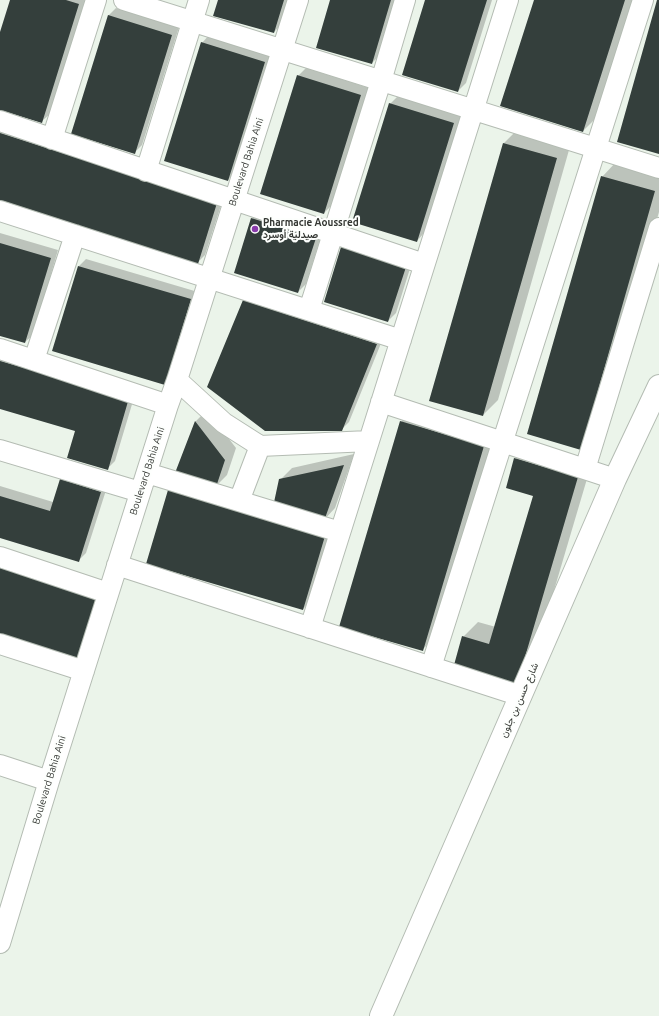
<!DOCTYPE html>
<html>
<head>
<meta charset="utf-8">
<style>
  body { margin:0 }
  canvas { display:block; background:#ebf4ea }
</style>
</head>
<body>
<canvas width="659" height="1016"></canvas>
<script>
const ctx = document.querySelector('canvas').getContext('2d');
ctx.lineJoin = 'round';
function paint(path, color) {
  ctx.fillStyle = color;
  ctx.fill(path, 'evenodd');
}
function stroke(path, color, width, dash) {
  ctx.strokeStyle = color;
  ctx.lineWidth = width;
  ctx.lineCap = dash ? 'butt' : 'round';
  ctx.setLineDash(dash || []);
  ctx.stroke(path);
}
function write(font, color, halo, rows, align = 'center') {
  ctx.font = font + ' Ubuntu,Vazirmatn,sans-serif';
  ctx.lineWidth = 4;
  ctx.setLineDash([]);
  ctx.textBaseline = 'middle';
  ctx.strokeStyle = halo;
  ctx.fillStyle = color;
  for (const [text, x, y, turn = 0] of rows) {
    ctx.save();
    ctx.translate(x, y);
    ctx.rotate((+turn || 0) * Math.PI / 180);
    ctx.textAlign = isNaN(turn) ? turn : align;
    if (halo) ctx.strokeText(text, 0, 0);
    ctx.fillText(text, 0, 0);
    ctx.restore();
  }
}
paint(new Path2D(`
  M11 0H85L50 114 42 121 0 108V35Z
  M219 0H289L282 24 274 32Z
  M331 0H396L380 55 372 63Z
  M426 0H492L466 83 458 91Z
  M535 0H635L598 116 583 131Z
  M116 8 179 27 142 145 135 152 108 16Z
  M209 35 272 54 236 172 228 180 202 43Z
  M306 68 369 88 332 205 324 213 298 76Z
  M398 96 461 115 424 233 417 241 390 104Z
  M0 123 224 196 205 255 197 263 0 199Z
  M519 128 571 143 498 400 483 415 430 400 504 143Z
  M616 162 659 173V212L596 433 581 448 602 177Z
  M260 211 323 230 306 284 298 292 252 219Z
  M0 233 58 250 33 335 25 342 0 335Z
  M350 240 413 259 396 313 388 321 326 302 342 247Z
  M86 259 198 292 173 376 165 384 79 266Z
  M251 293 384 336 349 422 341 430 244 300Z
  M0 351 136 391 115 461 107 469 76 430 0 408Z
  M415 407 498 431 437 635 422 650 401 422Z
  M207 410 236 448 227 475 216 486 195 422Z
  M530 444 592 462 531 668 463 637 478 622 496 627 535 495 515 459Z
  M354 454 335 508 324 520 280 480 292 468Z
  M68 472 108 484 86 553 78 561 0 537V486L53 502 61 479Z
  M176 483 332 529 311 601 303 609 168 491Z
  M0 558 104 590 85 650 0 633Z`), '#0003');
paint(new Path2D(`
  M10 0H66L79 4 42 123 0 110V32Z
  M218 0H284L274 33 213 16Z
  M330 0H391L372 64 316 48Z
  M425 0H487L458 92 402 75Z
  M534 0H625L583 132 500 106Z
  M657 0H659V154L617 142Z
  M108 15 172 35 135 154 71 134Z
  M201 42 265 62 228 181 164 161Z
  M297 75 361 95 324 214 260 194Z
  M389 103 454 123 417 242 352 222Z
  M0 133 217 203 198 264 0 200Z
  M503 143 557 158 483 416 429 401Z
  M601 176 655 191 581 450 527 434Z
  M251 218 316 238 298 293 234 273Z
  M0 243 51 258 25 343 0 336Z
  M341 247 406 267 388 322 324 302Z
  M78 266 191 299 165 385 52 351Z
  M243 300 377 344 342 431H265L207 387Z
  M0 361 129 398 108 470 67 458 75 431 0 409Z
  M195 421 225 460 216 487 175 473Z
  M400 421 484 446 423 651 339 627Z
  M514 458 578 477 517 684 454 665 462 636 489 644 533 496 506 488Z
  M344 465 324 521 273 507 279 479Z
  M60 479 101 492 79 562 0 538V496L50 511Z
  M168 490 325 536 303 610 146 564Z
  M0 568 96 598 78 658 0 634Z`), '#343f3c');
const street = new Path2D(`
  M124 0 659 168
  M0 121 424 264
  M52 139 96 0
  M146 171 199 0
  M0 211 401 340
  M309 310 381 81 405 0
  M0 349 168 405
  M34 360 75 235
  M177 380 224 423 260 446 369 441
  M381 402 615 479
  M0 450 140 492
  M585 469 659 228
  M147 473 340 532
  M239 501 260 446
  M0 557 108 593
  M117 565 521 696
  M310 628 508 0
  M0 644 84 671
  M431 667 643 0
  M0 765 49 781
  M0 943 49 781 168 405 177 380 298 0`);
const secondary = new Path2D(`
  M381 1016 615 479 659 386`);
stroke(street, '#b4bcb3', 22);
stroke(secondary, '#b4bcb3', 24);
stroke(street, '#fff', 20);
stroke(secondary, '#fff', 22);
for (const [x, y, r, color] of [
  [255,229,4,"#893bac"]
]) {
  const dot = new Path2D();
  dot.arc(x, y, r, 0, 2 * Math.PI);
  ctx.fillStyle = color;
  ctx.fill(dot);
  stroke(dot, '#fdfffd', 1.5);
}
write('10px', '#343733', '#fdfffd', [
  ["Boulevard Bahia Aini",246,162,-72],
  ["Boulevard Bahia Aini",147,471,-72],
  ["شارع حسن بن جلون",519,700,-66],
  ["Boulevard Bahia Aini",49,780,-73]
]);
write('bold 10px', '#343733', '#fdfffd', [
  ["Pharmacie Aoussred",263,223],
  ["صيدلية أوسرد",263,235]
], 'left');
</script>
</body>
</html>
